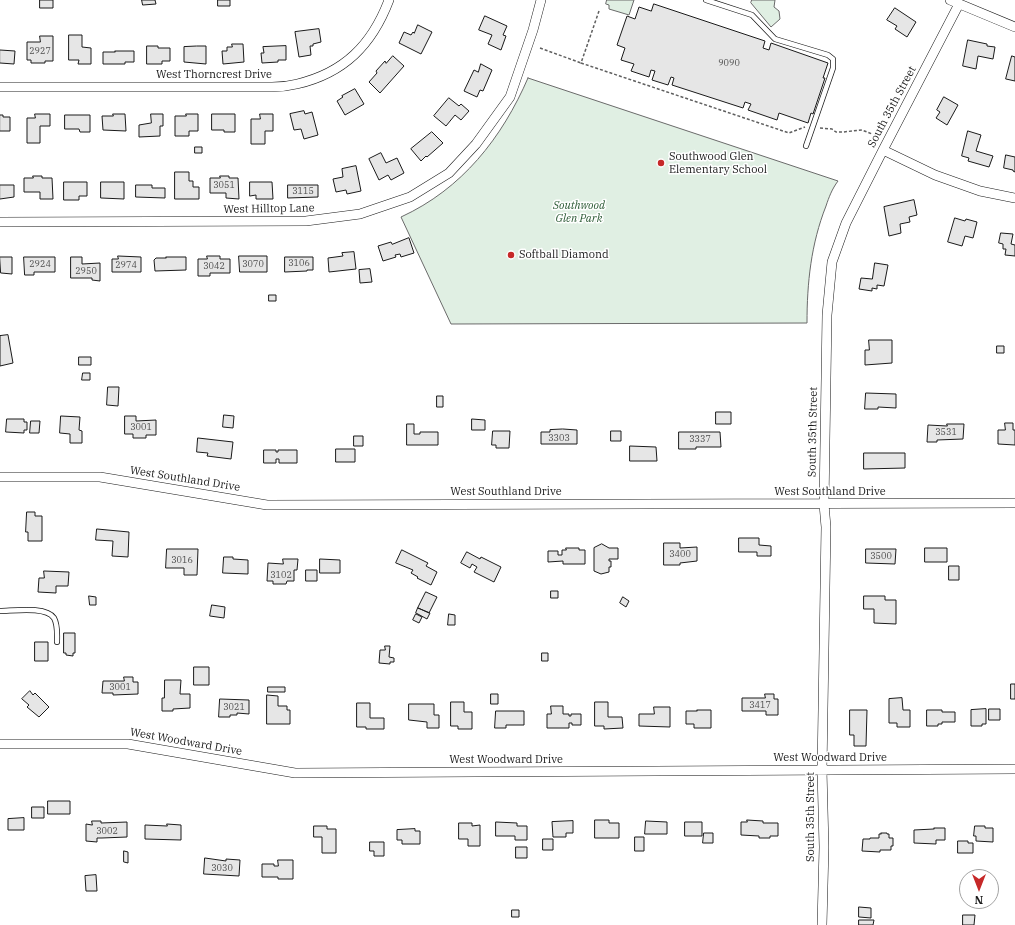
<!DOCTYPE html>
<html>
<head>
<meta charset="utf-8">
<style>
  body { margin:0 }
  #map { position:relative; width:1015px; height:925px; overflow:hidden; background:#fff; font-family:"IBM Plex Serif",serif }
  canvas { display:block }
  .north { position:absolute; left:959px; top:869px; width:40px; height:40px; box-sizing:border-box; background:#fff; border:1px solid #a3a3a3; border-radius:50%; rotate:180deg; font-size:11px; font-weight:700; line-height:16px; text-align:center; color:#1a1a1a }
  .north::after { content:''; display:block; margin:auto; width:14px; height:18px; background:#c62828; clip-path:polygon(50% 0,100% 100%,50% 72%,0 100%) }
</style>
</head>
<body>
<div id="map">
<canvas width="1015" height="925"></canvas>
<div class="north">N</div>
</div>
<script>
const ctx = document.querySelector('canvas').getContext('2d');
ctx.lineJoin = 'round';
function paint(path, color) {
  ctx.fillStyle = color;
  ctx.fill(path, 'evenodd');
}
function stroke(path, color, width, dash) {
  ctx.strokeStyle = color;
  ctx.lineWidth = width;
  ctx.lineCap = dash ? 'butt' : 'round';
  ctx.setLineDash(dash || []);
  ctx.stroke(path);
}
function write(font, color, halo, rows, align = 'center') {
  ctx.font = font + ' "IBM Plex Serif",serif';
  ctx.lineWidth = 3;
  ctx.setLineDash([]);
  ctx.textBaseline = 'middle';
  ctx.strokeStyle = halo;
  ctx.fillStyle = color;
  for (const [text, x, y, turn = 0] of rows) {
    ctx.save();
    ctx.translate(x, y);
    ctx.rotate((+turn || 0) * Math.PI / 180);
    ctx.textAlign = isNaN(turn) ? turn : align;
    if (halo) ctx.strokeText(text, 0, 0);
    ctx.fillText(text, 0, 0);
    ctx.restore();
  }
}
const green = new Path2D(`
  M607 0H634L629 15 609 9V5L606 4Z
  M752 0H775L774 7 779 11 780 19 771 27 751 3Z
  M528 78 838 181C832 189 829 197 826 206 811 244 807 283 807 323L451 324 401 217C462 189 502 138 528 78Z`);
paint(green, '#e0efe3');
stroke(green, '#6a6a6a', 1);
const building = new Path2D(`
  M40 0H53V8H40Z
  M142 0H155L156 4 143 5Z
  M218 0H230V6H218Z
  M654 4 765 41 763 48 769 50 771 43 828 63 823 78H825L813 114 811 113 808 123 779 113 777 120 748 110 751 104 745 102 743 108 672 85 674 78 671 77 668 85 652 80 655 71 651 70 649 77 631 71 634 64 621 60 625 48 617 45 627 16 635 19 639 7 651 11Z
  M895 8 916 22 907 37 895 29 897 26 887 20Z
  M485 16 507 26 503 35 506 36 501 50 488 44 492 35 479 30Z
  M418 25 432 32 421 54 399 43 404 32 411 35 413 32 414 33Z
  M319 29 321 42 313 44V46H310L311 55 299 57 295 32Z
  M69 35H82V47L91 48V64H78L79 60H69Z
  M40 36H53V61H45V63H31V60H27V42H40Z
  M968 40 987 44V46L995 47 993 59 978 56 976 69 963 66Z
  M232 44H243L244 62 223 64 222 51H227V47H232Z
  M147 46H158V48H170V61H162V64H147Z
  M197 46H206V64L184 62V47Z
  M286 46V60H278V62L262 63 261 53H264L263 47Z
  M0 50 15 51 14 64 0 63Z
  M115 51H134V62H125V64H103V52H115Z
  M393 56 404 66 380 93 369 82 377 73 376 71 385 61 386 63Z
  M1012 56 1015 57V81L1006 79Z
  M481 64 492 70 483 91 480 90 477 97 464 91 474 70 478 72Z
  M355 89 364 104 345 115 337 101 343 97 342 96Z
  M944 97 958 105 947 125 936 118 940 112 937 110Z
  M449 98 459 106 461 104 469 111 461 120 455 115 446 126 434 116Z
  M304 111 305 114 312 112 318 135 304 139 301 129 294 130 290 114Z
  M35 114H50V126H40V143H27V118H35Z
  M113 114H125L126 131 103 130 102 116H113Z
  M151 114H163V126H160V136L139 137V125L151 123Z
  M186 114H198V131H189V136H175V116H186Z
  M212 114H235V132H224V130H212Z
  M260 114H273V131H265V144H251V119H260Z
  M0 115H3V117H10V131H0Z
  M65 115H90V132H80L79 129H65Z
  M968 131 981 135 976 151 993 156 989 167 968 161 969 158 962 156Z
  M432 132 443 143 427 157 426 156 421 161 411 149Z
  M195 147H202V153H195Z
  M381 153 386 163 397 158 404 173 391 180 388 175 379 180 369 159Z
  M1006 155 1015 157V172L1013 171V170L1004 168Z
  M356 166 361 191 347 194 346 190 336 192 333 179 343 177 342 169Z
  M175 172H189V181H193V187H199V199H175Z
  M33 176H42V178H52L53 199H40V192H24V178H33Z
  M220 176H229V178H238L239 199 226 198V193H210V178H220Z
  M64 182H87V196H79V200H64Z
  M101 182H124V199L101 198Z
  M250 182H272L273 199H256V195L250 196Z
  M0 185H14V197L0 199Z
  M136 185H152V188H165V198L136 197Z
  M288 185H318V197L288 198Z
  M914 200 917 215 909 217 910 222 900 224 901 233 889 236 884 207Z
  M955 218 965 221 966 219 977 222 973 238 965 236 962 246 948 242Z
  M1001 233 1013 234 1011 244 1015 245V256L1005 255 1006 249H1003V244L999 243Z
  M409 238 414 253 401 257 400 254 395 255 396 257 383 261 378 246 391 242 392 244Z
  M354 252 356 269 329 272 328 258 343 256 342 253Z
  M118 256 141 257V272H112V259H118Z
  M207 256H220V259H230V273H210V276H198V259H207Z
  M239 256H267V272H240Z
  M0 257H12V274L1 273Z
  M24 257H55V272H34V275H25Z
  M71 257H82V264L100 263V281L92 280V278H71Z
  M166 257H186V270L155 271 154 260 156 258H166Z
  M285 257H313V270H307V271L285 272Z
  M875 263 888 265 884 286 877 285V289L872 288V291L859 289 861 278 872 279Z
  M370 269 372 282 360 283 359 270Z
  M269 295H276V301H269Z
  M8 335 13 363 0 366V336Z
  M869 340H892V363L865 365V350H869Z
  M997 346H1004V353H997Z
  M79 357H91V365H79Z
  M83 373H90V380H82Z
  M108 387H119L118 406 107 405Z
  M866 393 896 394V408L878 407V409H865Z
  M437 396H443V407H437Z
  M716 412H731V424H716Z
  M224 415 234 416 233 428 223 427Z
  M61 416 80 417 79 430 82 431V443H70V434L60 433Z
  M125 416H136V421L156 420V435H146V438H133V434H125Z
  M7 419H24V422H27V430H24V433L6 432Z
  M472 419 485 420V430H472Z
  M31 421H40L39 433H30Z
  M1005 423H1013V430H1015V445L998 444V430H1005Z
  M407 424H414V434H420V432H438V445H407Z
  M947 424H964L963 439 937 440V442H927L928 425 947 426Z
  M563 429 577 430V444H541V432H550V430Z
  M493 431H510L509 448H496V445H492Z
  M611 431H621V441H611Z
  M679 432H720L721 447H696V449H679Z
  M354 436H363V446H354Z
  M198 438 233 442 231 459 207 456 208 453 197 452Z
  M630 446 656 447 657 461H630Z
  M336 449H355V462H336Z
  M264 450H276V452H278V450H297V463H279V459H276V463H264Z
  M864 453H905V468L864 469Z
  M27 512H35V516H42V541H28V532H26Z
  M97 529 129 532 128 557 112 556 113 541 96 540Z
  M739 538H759V545L771 546V556H757V552H739Z
  M664 543H680V548L697 547V561L680 563V565H664Z
  M602 544 609 548H618V559H609V561H611V567H609V572L601 574 594 571V548Z
  M566 548H579V550H585V564H563V561L548 562V551H558V555H562V550H566Z
  M925 548H947V562H925Z
  M167 549H198L197 575H184V568H166Z
  M866 549H896L895 564 866 563Z
  M402 550 428 563 426 566 437 572 431 585 417 578 418 577 411 573 413 570 396 563Z
  M467 552 480 559 481 557 501 567 494 582 474 572 477 567 472 564 470 568 461 563Z
  M224 557H233V559L248 560V574L223 573Z
  M283 559H298L297 570H294V581H287L286 584H273V581H267L268 563 283 564Z
  M320 559 340 560V573H320Z
  M949 566H959V580H949Z
  M306 570H317V581H306Z
  M44 571 69 572 68 586H56V593L38 592 39 578H44Z
  M551 591H558V598H551Z
  M426 592 437 597 429 613 418 608Z
  M89 596 96 597V605H90Z
  M864 596H885V600H896V624L874 623V609H864Z
  M623 597 629 601 626 607 620 603Z
  M212 605 225 607 224 618 210 616Z
  M418 608 430 613 427 619 416 613Z
  M416 614 422 617 419 623 413 620Z
  M449 614 455 615V625H448Z
  M64 633H75V653H73V656L66 655V653H64Z
  M35 642H48V661H35Z
  M385 646H390L389 657 394 658V662H390V664L379 663 380 650H385Z
  M542 653H548V661H542Z
  M194 667H209V685H194Z
  M124 677H133V682H138V694L113 695V693H102L103 681H124Z
  M165 680H181L180 694H190V708L173 709V711H162V698H164Z
  M1011 684H1015V699H1011Z
  M268 687H285V692H268Z
  M30 691 33 695 35 693 49 707 39 717 27 707 29 705 22 699Z
  M491 694H498V704H491Z
  M765 694H774V699H778V715H766V711H742V698H765Z
  M267 695 278 696V706H287V710H290V724H267Z
  M902 698 903 710H910V727H897V723H889V699Z
  M220 699 249 700V714L237 713V715H230V717H219Z
  M451 702H464V712H472V729H458V726H451Z
  M595 702H608V717H622L623 728 604 729V726H595Z
  M357 703H370V718H384V729H366V727H357Z
  M409 704H434V715H439V728H427V722L409 720Z
  M551 706H563V714H569V716H571V714H581V725H572V723H569V728H547V714H551Z
  M654 707H670V727L639 726V714H654Z
  M986 709V724H982V726H971V710Z
  M989 709H1000V720H989Z
  M697 710H711V728H694V724H686V711H697Z
  M850 710H867L866 746H854V735H850Z
  M927 710H942V712H955V722H942V724H938V726H927Z
  M496 711H524V725H506V728H495Z
  M48 801H70V814H48Z
  M32 807H44V818H32Z
  M24 818V830H8V819Z
  M595 820H609V823H619V838H595Z
  M747 820 763 821V823H778V836H770V838H759V836L741 835V822H747Z
  M92 821H101V823L127 822V837L102 838H97V842L86 841V824L92 825Z
  M573 821V833H566V837H553L552 822Z
  M646 821 667 822V834H645Z
  M496 822 517 823V826H527V840H515V836H496Z
  M685 822H702V836H685Z
  M459 823H472V826L480 825V846H468V839H459Z
  M167 824 181 825V840L145 839V825L167 826Z
  M314 826H327V829H336V853H322V837H314Z
  M975 826H985V828H993V842L976 841V836H974Z
  M934 828H945V840H936V844L914 843V830L934 829Z
  M415 829V831H420V844H402V840H397V830Z
  M704 833H713V843H703Z
  M881 833H887V834H889V838H893V846H891V850H880V852L862 851 863 839H870V838H879V834H881Z
  M635 837H644V851H635Z
  M543 839H553V850H543Z
  M958 841H968V843H973V853H958Z
  M370 842H384V856H374V851H370Z
  M516 847H527V858H516Z
  M124 851 128 852V863L124 862Z
  M205 858 226 861V859L240 860 239 876 204 874Z
  M278 860H293V879H278V877H262V864H274V866H278Z
  M96 875 97 891H86L85 876Z
  M859 907 871 908V918L859 917Z
  M512 910H519V917H512Z
  M963 915H975L974 925H963Z
  M859 920H874L873 925H859Z`);
paint(building, '#e6e6e6');
stroke(building, '#1a1a1a', 1);
const service = new Path2D(`
  M706 0 752 15 775 39 828 55 833 59V68L806 146
  M0 611C13 611 46 606 54 618 58 625 57 635 57 642`);
const minor = new Path2D(`
  M950 0 1015 27
  M0 87H272C281 87 289 86 297 84 344 73 372 45 389 0
  M883 150 935 175 980 191 1015 198
  M0 222 306 221 360 214 410 197 449 173 476 144 510 97 533 30 541 0
  M0 477H100L267 505 1015 503
  M0 744H128L295 773 1015 769
  M822 925 824 847 822 770 826 527 824 504 827 315 832 262 846 223 883 150 959 4`);
stroke(service, '#1a1a1a', 6);
stroke(minor, '#1a1a1a', 10);
stroke(new Path2D(`
  M599 11 581 63 789 133 805 127
  M540 48 581 63
  M820 128 832 129 836 132H843L862 130 872 134`), '#5f5f5f', 1.5, [3, 2]);
stroke(service, '#fff', 4.5);
stroke(minor, '#fff', 9);
for (const [x, y, r, color] of [
  [661,163,4,"#c62828"],
  [511,255,4,"#c62828"]
]) {
  const dot = new Path2D();
  dot.arc(x, y, r, 0, 2 * Math.PI);
  ctx.fillStyle = color;
  ctx.fill(dot);
  stroke(dot, '#fff', 1.5);
}
write('9px', '#4d4d4d', null, [
  ["2927",40,51],
  ["9090",729,63],
  ["3051",224,185],
  ["3115",303,191],
  ["3106",299,263],
  ["2924",40,264],
  ["3070",253,264],
  ["2974",126,265],
  ["3042",214,266],
  ["2950",86,271],
  ["3001",141,427],
  ["3531",946,432],
  ["3303",559,438],
  ["3337",700,439],
  ["3400",680,554],
  ["3500",881,556],
  ["3016",182,560],
  ["3102",281,575],
  ["3001",120,687],
  ["3417",760,705],
  ["3021",234,707],
  ["3002",107,831],
  ["3030",222,868]
]);
write('11px', '#1a1a1a', '#fff', [
  ["West Thorncrest Drive",214,75],
  ["South 35th Street",892,107,-62],
  ["West Hilltop Lane",269,209,-1],
  ["South 35th Street",813,432,-89],
  ["West Southland Drive",185,479,9],
  ["West Southland Drive",506,492],
  ["West Southland Drive",830,492],
  ["West Woodward Drive",186,742,10],
  ["West Woodward Drive",830,758],
  ["West Woodward Drive",506,760],
  ["South 35th Street",811,817,-90]
]);
write('11px', '#1a1a1a', '#fff', [
  ["Southwood Glen",669,157],
  ["Elementary School",669,170],
  ["Softball Diamond",519,255]
], 'left');
write('italic 11px', '#2b5a34', '#fff', [
  ["Southwood",579,206],
  ["Glen Park",579,219]
]);
</script>
</body>
</html>
